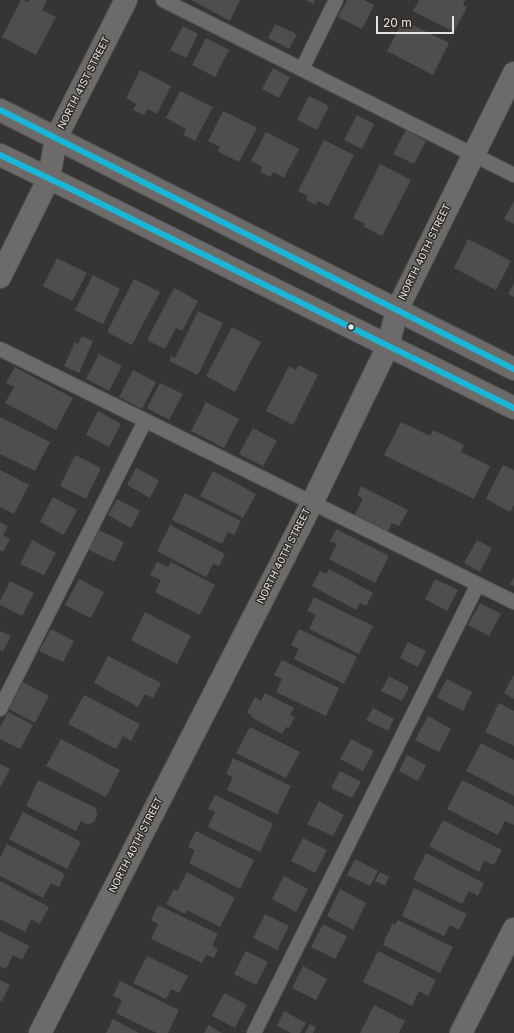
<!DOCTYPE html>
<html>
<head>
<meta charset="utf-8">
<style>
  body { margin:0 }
  #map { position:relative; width:514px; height:1033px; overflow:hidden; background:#373533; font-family:Inter,sans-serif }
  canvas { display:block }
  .scale { position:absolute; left:376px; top:16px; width:78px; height:18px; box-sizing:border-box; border:2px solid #e6e4e1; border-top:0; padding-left:5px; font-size:12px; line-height:14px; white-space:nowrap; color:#e6e4e1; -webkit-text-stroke:3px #2e2b27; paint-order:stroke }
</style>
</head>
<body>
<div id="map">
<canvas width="514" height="1033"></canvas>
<div class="scale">20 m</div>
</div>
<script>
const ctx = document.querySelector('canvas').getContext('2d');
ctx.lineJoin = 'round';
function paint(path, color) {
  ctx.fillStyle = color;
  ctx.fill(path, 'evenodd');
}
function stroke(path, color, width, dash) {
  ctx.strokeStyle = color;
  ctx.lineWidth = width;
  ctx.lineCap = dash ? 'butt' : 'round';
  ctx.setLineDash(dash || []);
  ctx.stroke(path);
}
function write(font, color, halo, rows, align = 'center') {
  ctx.font = font + ' Inter,sans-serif';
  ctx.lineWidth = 3;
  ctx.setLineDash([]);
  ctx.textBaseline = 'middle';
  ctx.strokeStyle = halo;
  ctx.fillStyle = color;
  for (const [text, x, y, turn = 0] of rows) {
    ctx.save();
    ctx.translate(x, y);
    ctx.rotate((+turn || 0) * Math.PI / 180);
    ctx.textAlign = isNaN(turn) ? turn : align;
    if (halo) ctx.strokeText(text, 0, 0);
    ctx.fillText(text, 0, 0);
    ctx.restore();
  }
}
paint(new Path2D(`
  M21 0H23L28 2 30 0H47L42 10 56 17 36 55 2 37Z
  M191 0H240L230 21Z
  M305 0H315L313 4Z
  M347 0H364L374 5 362 29 338 17Z
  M419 0H465L463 5 467 7 454 32 413 11Z
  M403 20 449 43 433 75 387 51Z
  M275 24 297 34 289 49 268 38Z
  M183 26 198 34 186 58 170 50Z
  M206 38 229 50 215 77 192 65Z
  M273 68 290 77 279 98 262 89Z
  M140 70 171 86 157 114 148 109 144 115 133 110 136 104 126 98Z
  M180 91 213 107 195 141 183 135 186 129 166 118Z
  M309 96 329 106 317 130 297 120Z
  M223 111 257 128 239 162 217 151 220 147 208 141Z
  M357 115 374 124 362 149 344 140Z
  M406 130 426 141 414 164 393 154Z
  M266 132 299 149 284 178 273 172 271 177 260 172 262 167 251 161Z
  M324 140 354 155 328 206 318 201 316 205 306 200 308 196 298 191Z
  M380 164 411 180 382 236 364 227 365 224 353 218Z
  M514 201V224L504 219Z
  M468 239 511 261 496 290 454 268Z
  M57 258 87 273 72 301 43 286Z
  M93 275 120 289 103 324 75 310Z
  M134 279 160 292 132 345 107 332Z
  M514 283V297L508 294Z
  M174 288 198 301 182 331 176 328 165 349 147 340Z
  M198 311 223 323 198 375 169 361 171 356 175 358Z
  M232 327 261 342 235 392 206 376Z
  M82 336 93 341 79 373 64 366 75 342 78 344Z
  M99 354 122 366 109 391 86 379Z
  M299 365 318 375 293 425 266 411 289 366 296 370Z
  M15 367 73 398 56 430 5 403 14 387 6 383Z
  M133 370 156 382 142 409 119 397Z
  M160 383 183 394 169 420 147 408Z
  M206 402 239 419 224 448 191 431Z
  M98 411 121 424 109 447 86 435Z
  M0 417 50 442 35 471 0 454Z
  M401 422 430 436 433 430 464 445 461 452 490 466 474 499 384 455Z
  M253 428 277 441 263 466 239 454Z
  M75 455 101 468 86 499 60 486Z
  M503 465 514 470V504L510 512 486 499Z
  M136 468 159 480 150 498 127 485Z
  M0 470 29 485 14 514 0 507Z
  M213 471 256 494 243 518 200 496Z
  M361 486 408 510 399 526 392 523 387 533 354 516 363 499 357 495Z
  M185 493 241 521 234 535 228 532 222 544 172 520Z
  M53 497 77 510 64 535 40 522Z
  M117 499 140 511 131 528 108 515Z
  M0 522 8 526 3 535 10 539 3 552 0 550Z
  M170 525 225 554 219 566 213 564 206 577 157 551Z
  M336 529 389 556 375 583 329 559 337 544 330 541Z
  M99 530 124 542 114 562 89 550Z
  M32 540 56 553 44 575 20 564Z
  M477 540 492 548 480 572 464 563Z
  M157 562 168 567 171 562 215 585 200 615 155 592 161 580 150 575Z
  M329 569 373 593 366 606 360 603 356 610 312 586 320 571 326 574Z
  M514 577V586L510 584Z
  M79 579 104 592 91 618 65 605Z
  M435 579 458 590 447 611 425 599Z
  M10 581 34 593 22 616 0 605V601Z
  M314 597 373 626 359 654 309 629 316 615 307 611Z
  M480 603 501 614 489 636 468 625Z
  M145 612 191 636 177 664 131 640Z
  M51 629 74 641 63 662 39 651Z
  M299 629 357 657 344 684 294 659 299 649 291 645Z
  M0 631 11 636 3 651 0 650Z
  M408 642 426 651 418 667 400 658Z
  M108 656 161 683 153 698 145 694 138 707 94 683Z
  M282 660 339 688 326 716 276 692 282 679 274 675Z
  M514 674V699L504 693Z
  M389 676 409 687 402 701 381 691Z
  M447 679 472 692 463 711 437 697Z
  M23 682 49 696 35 723 9 709Z
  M265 693 294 708 290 715 295 717 289 728 286 727 282 734 251 717 252 715 247 713 255 697 261 701Z
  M84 695 140 724 131 741 123 736 116 749 68 724Z
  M499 703 514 711V746L485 732Z
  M373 708 394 719 388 731 366 720Z
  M8 712 33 725 20 749 0 739V727Z
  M428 716 451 729 439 752 415 740Z
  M250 727 300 752 286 778 236 753Z
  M61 739 120 770 106 797 46 766Z
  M351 739 374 751 363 771 340 759Z
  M481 743 514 760V796L466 771Z
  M407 755 426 765 418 781 399 771Z
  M233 758 291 786 277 814 227 790 233 777 226 774Z
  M0 764 10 769 0 788Z
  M340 771 361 782 352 798 331 788Z
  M38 780 96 808 97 815 94 822 88 825 81 821 76 831 26 806Z
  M462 780 514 806V825L505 821 498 835 447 809Z
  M215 795 273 824 260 852 208 827 215 812 208 809Z
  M319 801 344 815 333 836 307 824Z
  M23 812 81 842 67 869 9 839Z
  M443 820 502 850 494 865 484 861 479 872 429 846Z
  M196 831 254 860 240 889 189 863 195 850 188 847Z
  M303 838 327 850 315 873 291 861Z
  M7 844 65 874 59 887 51 883 43 898 0 876V858Z
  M426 853 484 883 478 896 469 891 462 904 413 879Z
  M355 859 378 871 370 886 347 875Z
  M187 872 235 898 220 927 187 910 185 914 166 904 174 889 177 891Z
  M380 872 389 877 385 886 375 881Z
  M284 876 308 889 296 912 272 899Z
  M0 881 49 907 40 924 31 919 25 932 0 919Z
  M414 888 467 914 459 930 450 925 444 936 402 916Z
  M340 889 366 903 353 930 327 916Z
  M158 905 218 934 212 946 218 949 214 958 206 955 202 963 151 939 158 924 151 920Z
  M265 914 289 926 277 950 253 938Z
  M398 920 453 947 440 973 383 945 385 941H384L393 923 395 925Z
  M323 924 347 936 335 959 311 947Z
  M0 931 29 946 22 960 13 955 6 969 0 966Z
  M246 951 268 962 256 985 234 974Z
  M378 951 436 980 428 996 419 991 412 1006 363 982Z
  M147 956 188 976 179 993 171 989 166 999 133 983Z
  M303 966 327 979 316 1000 292 988Z
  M0 980 10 985 2 1001H0Z
  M120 981 179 1010 168 1033H157L116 1013 122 1000 113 996Z
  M224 993 247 1005 235 1028 212 1016Z
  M374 1005 405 1021 399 1033H360Z
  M284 1011 306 1023 300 1033H291L277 1026Z
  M113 1019 139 1033H106Z
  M310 1024 316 1027 313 1033H305Z
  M208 1025 222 1033H204Z`), '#4f4e4d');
const lane = new Path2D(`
  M163 0 514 175
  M302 69 336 0
  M0 349 514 602
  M0 709 145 421
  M254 1033 478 584`);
const street = new Path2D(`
  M0 277 49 178 56 138 126 0
  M40 1033 312 503 388 346 397 310 514 73
  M461 1033 514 929`);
const secondary = new Path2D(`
  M0 110 514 369
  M0 155 71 189 514 408`);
stroke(lane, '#53514f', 16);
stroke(street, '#53514f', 24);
stroke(secondary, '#53514f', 24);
stroke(lane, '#6d6b6a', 14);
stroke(street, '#6d6b6a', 22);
stroke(secondary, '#6d6b6a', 22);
stroke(new Path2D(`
  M0 110 514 369
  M0 155 71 189 514 408`), '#1ab6d8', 6);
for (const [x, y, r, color] of [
  [351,327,3.5,"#e6e4e1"]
]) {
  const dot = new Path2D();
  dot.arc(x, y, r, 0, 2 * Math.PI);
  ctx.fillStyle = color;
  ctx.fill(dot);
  stroke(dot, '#2e2b27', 1.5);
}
write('10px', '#e6e4e1', '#2e2b27', [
  ["NORTH 41ST STREET",84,83,-63],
  ["NORTH 40TH STREET",425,252,-64],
  ["NORTH 40TH STREET",284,556,-63],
  ["NORTH 40TH STREET",136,845,-63]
]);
</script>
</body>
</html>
